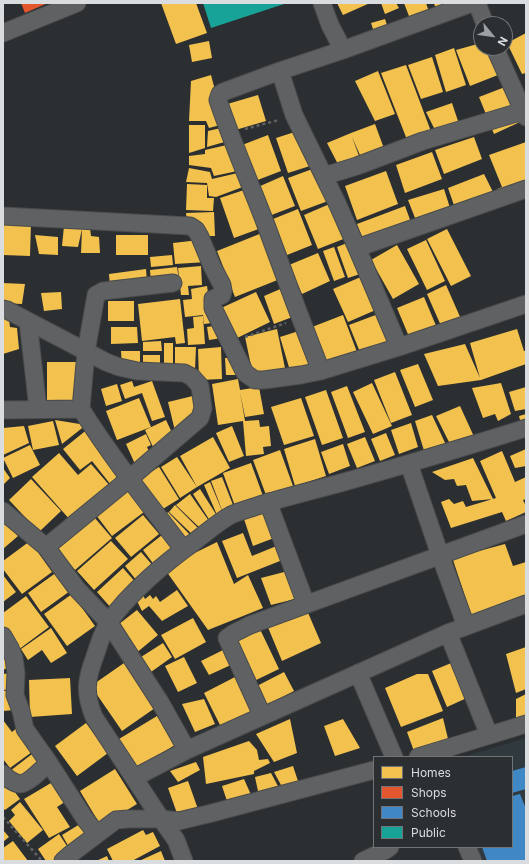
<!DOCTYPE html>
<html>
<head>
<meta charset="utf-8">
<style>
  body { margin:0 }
  #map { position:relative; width:529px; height:864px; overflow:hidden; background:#2c2f31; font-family:Inter,sans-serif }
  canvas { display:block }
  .frame { position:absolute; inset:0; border:4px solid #dadddf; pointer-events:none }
  .legend { position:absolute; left:373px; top:756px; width:140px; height:92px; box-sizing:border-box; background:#2b2f32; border:1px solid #717577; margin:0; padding:5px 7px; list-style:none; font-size:12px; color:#dadddf }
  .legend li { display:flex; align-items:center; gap:8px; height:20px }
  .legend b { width:20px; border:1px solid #717577 }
  .north { position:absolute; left:473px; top:16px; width:40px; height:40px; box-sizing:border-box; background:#2b2f32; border:1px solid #717577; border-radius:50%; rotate:119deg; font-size:11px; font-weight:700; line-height:16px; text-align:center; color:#dadddf }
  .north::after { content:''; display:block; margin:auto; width:14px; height:18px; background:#9da0a2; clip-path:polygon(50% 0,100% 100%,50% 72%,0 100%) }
</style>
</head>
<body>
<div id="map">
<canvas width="529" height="864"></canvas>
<div class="frame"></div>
<ul class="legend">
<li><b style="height:11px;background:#f2c14e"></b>Homes</li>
<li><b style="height:11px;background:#e4572e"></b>Shops</li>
<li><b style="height:11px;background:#3f88c5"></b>Schools</li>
<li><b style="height:11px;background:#17a398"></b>Public</li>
</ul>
<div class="north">N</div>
</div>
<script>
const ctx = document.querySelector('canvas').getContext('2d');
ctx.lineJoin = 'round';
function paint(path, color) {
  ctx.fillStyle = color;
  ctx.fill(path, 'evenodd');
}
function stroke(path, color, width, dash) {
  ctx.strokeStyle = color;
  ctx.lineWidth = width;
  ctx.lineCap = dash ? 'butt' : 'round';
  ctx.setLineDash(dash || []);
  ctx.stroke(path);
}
paint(new Path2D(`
  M526 738V861H480L476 847H512V757H462Z`), '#2f393e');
paint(new Path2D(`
  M161 3H196L207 33 176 44Z
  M337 3H370L343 15Z
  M381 3H396L399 8 385 14Z
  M404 3H426L433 24 415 32Z
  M434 3H462L437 13Z
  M385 19 388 28 374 32 371 23Z
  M526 33V73L522 74 507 43Z
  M209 41 212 58 192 62 189 45Z
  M481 43V48H487L498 75 470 86 456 50Z
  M454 48 466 85 446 92 435 55Z
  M432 57 443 92 421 99 408 65Z
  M406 65 435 142 411 150 381 73Z
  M378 71 395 114 375 121 355 81Z
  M211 75 224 124 209 128 206 121H189L191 81Z
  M505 87 520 122 494 134 479 97Z
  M258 95 266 121 232 131 224 105Z
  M452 103 460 127 437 134 426 112Z
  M375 124 389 162 367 171 352 137 362 164 341 170 327 143 351 133Z
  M189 125H205V148L189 153Z
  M225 127 228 141 207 147 208 131Z
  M301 130 313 165 288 173 276 138Z
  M268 135 281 171 255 181 242 145Z
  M474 137 482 159 444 174 435 150Z
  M526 142V193L502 200 497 189 502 187 489 155Z
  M231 144 242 170 214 176 211 168 189 165V156L205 154V150Z
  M432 152 442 179 405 193 396 165Z
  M189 168 210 172 212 179 242 172 248 185 216 197 209 196 207 183 186 182Z
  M315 168 328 201 301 211 288 178Z
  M386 171 398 204 357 220 345 186Z
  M484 174 495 196 456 211 448 188Z
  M283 176 295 206 269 216 258 187Z
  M187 184 207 185V198H214L213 211 186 210Z
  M250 188 264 227 234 238 220 198Z
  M444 189 451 211 417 223 408 200Z
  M332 203 346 238 318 249 304 215Z
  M405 206 412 225 364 242 357 224Z
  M298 209 312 245 287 255 273 219Z
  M214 212 215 236H204L187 220 186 213Z
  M3 222 31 223 30 256 3 255Z
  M64 226 82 229 90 228 91 236 99 237 100 253H81L82 229 78 247 62 246Z
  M447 229 471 276 451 286 427 239Z
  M262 233 280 279 235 297 217 251Z
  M35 235 58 237V255L39 254Z
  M116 235H148V255H116Z
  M199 240 207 262 175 264 173 243Z
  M426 240 445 281 427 290 407 249Z
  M352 241 363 273 348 278 337 247Z
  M397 245 419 284 393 299 371 260Z
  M334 247 345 277 334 281 323 251Z
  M318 253 330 281 302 294 289 265Z
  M172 255 173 265 151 267 150 257Z
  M201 266 202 285 188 286 189 295H181L178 268Z
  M177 267 179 280 151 282 150 270Z
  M146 269 147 282 110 287 109 274Z
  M363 276 378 309 348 322 333 289Z
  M3 283 25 284 22 304 3 303Z
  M446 285 461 319 442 328 427 294Z
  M207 286 212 323 204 324 203 315 185 317 183 300 192 299 191 289Z
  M285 287 295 316 274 324 264 296Z
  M61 292 62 309 44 311 41 293Z
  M256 292 270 322 233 340 219 309Z
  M424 297 437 328 410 339 397 308Z
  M180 299 185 343 176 344 175 337 142 341 138 304Z
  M108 301H134V321H108Z
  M381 313 393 344 362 357 349 325Z
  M343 315 357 352 327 364 312 327Z
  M203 316 205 344 188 345 187 329 194 328 193 317Z
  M3 319H9L10 327 17 328 19 349 3 354Z
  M220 325 222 338 209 340 207 327Z
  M111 327H137L138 343 111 344Z
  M277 329 285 368 253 375 245 337Z
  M517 329 524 351H526V364L481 380 438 386 424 354 465 344 480 378 470 343Z
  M302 330 313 367 291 374 280 337Z
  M161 341 162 351H143V342Z
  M164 343H173V370H164Z
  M175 347H196L195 370 175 369Z
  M221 347 222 379 199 380 198 349Z
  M121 351H140V367H122Z
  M143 355H160V369L143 367Z
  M236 357V375H226L225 358Z
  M47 362H80V402L47 403Z
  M418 364 433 400 415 407 400 370Z
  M395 372 412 415 391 423 374 380Z
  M238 379 240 390 259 387 264 414 245 417 240 392 245 421 259 420 260 427 269 426 271 446 263 447 264 454 246 456 243 421 218 425 212 384Z
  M132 381 134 387 152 381 165 417 152 421 142 393 125 399 120 385Z
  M372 383 392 426 373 434 353 392Z
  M501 383 511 414 498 421 495 414 483 418 472 388Z
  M117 384 122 401 106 406 101 389Z
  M347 386 365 432 348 438 331 392Z
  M526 387V409L515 411 509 392Z
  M326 390 343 438 322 445 305 397Z
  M197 395 200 409 176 435 168 402Z
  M139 398 151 427 117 440 106 411Z
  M301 398 314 436 284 445 271 407Z
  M460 406 476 441 451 446 436 416Z
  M526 414V422L521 424 519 416Z
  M432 415 447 447 425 454 415 421Z
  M55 420 86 425 62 444Z
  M166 420 175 439 154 449 145 430Z
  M53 421 59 445 33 450 28 426Z
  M411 423 418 447 399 454 391 430Z
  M24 426 29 443 3 455V428Z
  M232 426 244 456 229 462 216 433Z
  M89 428 125 473 111 485 92 461 80 470 63 449Z
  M386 433 395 455 380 461 371 439Z
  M146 434 151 445 147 447 151 456 135 464 126 444Z
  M213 437 230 468 197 487 180 456Z
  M365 437 375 461 357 468 347 444Z
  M315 439 326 476 295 486 284 449Z
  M343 444 350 466 329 474 321 452Z
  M30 445 40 465 13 478 3 458Z
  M526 449V466L515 468 510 456Z
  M280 450 293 486 266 495 253 460Z
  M502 451 515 482 526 477V499L523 500 526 506V512L506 521 502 512 451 528 441 502 449 499 454 504 463 501 466 507 496 498 480 461Z
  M59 453 78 475 91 464 110 486 71 521 32 477Z
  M177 457 197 487 180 498 161 467Z
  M473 458 493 499 472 501 466 485 457 486 454 479 445 480 432 472Z
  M251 463 263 496 235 506 223 473Z
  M159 467 179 499 158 512 138 480Z
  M3 468 10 478 3 485Z
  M222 477 233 505 222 510 211 481Z
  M31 479 61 511 39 532 9 500Z
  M210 482 223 513 217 515 204 485Z
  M200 489 219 519 212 524 193 494Z
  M128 491 144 512 112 536 96 515Z
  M190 494 211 524 203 531 176 505Z
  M175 505 202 532 196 538 169 512Z
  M263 506 274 538 253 546 242 513Z
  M168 512 194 539 188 545 162 519Z
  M143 515 159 534 131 557 115 538Z
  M94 517 112 538 75 570 57 549Z
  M6 523 18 536 3 549V525Z
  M243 533 252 556 279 545 285 559 237 578 222 541Z
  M162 535 175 551 155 566 143 550Z
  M30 541 52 572 22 594 3 569V561Z
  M111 541 128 559 94 590 77 571Z
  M217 542 234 584 248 575 263 608 208 630 164 568Z
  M505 544 513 566 526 562V597L472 617 452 557 479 551Z
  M141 552 154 567 137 581 125 566Z
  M123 568 138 585 112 609 97 592Z
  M288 571 299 598 271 605 261 578Z
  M57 572 70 591 41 612 28 593Z
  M3 575 16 592 3 602Z
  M177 590 188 606 162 621 149 606 142 611 135 597 141 591 145 599 150 595 153 599 156 596 160 602Z
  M72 594 95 626 67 646 44 614Z
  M26 596 49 627 18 650 3 630V613Z
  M306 608 321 643 282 661 267 625Z
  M137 610 158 635 135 654 114 628Z
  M193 618 206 642 175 659 161 635Z
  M258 625 279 669 252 682 231 639Z
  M51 628 67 653 51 663 42 650 28 660 21 649Z
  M163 643 172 657 151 672 141 657Z
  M526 647V689L516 693 506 654Z
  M225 649 233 664 209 675 201 661Z
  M7 653 12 666 3 670V655Z
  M184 657 197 683 178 692 165 666Z
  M456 661 469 697 447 707 432 671Z
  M124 663 155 708 122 731 91 686Z
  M284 672 294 691 263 707 253 688Z
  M12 673 13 689 3 690V674Z
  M417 674H428L443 711 401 727 385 688Z
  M235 677 252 712 221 727 204 693Z
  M70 678 72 714 30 717 29 680Z
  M12 690 14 710 3 711V691Z
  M526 694V717L516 720V699Z
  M204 699 215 724 195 732 182 704Z
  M157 716 175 745 131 772 114 742Z
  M443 718 449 743 415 754 407 732Z
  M290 719 297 753 274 762 256 734Z
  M343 719 360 748 335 756 324 726Z
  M3 720 12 732 19 726 36 749 10 768 3 759Z
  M86 723 108 753 77 776 55 746Z
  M249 741 257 750 259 760 268 759 270 763 254 771V774L206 784 203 757Z
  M36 751 45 762 19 782 10 771Z
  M196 762 200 770 178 782 170 771Z
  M293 766 299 784 282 787 274 772Z
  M115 769 137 804 101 826 80 791Z
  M271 773 280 790 259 796 255 777Z
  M3 776 20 799 5 810 3 808Z
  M244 779 252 797 228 804 222 786Z
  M56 780 68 800 57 807 70 827 49 838 24 799Z
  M188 781 199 812 179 819 168 788Z
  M20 802 43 830 27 843 9 821 15 815 11 810Z
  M85 821 93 835 70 849 62 835Z
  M3 830 9 837 3 842Z
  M143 830 146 835 153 832 160 846 132 861H113L107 849Z
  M59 834 71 852 59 861H46L38 849Z
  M13 841 28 861H3V848Z
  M161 851 165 861H139Z
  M107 856 109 861H96Z`), '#f2c14e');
paint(new Path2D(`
  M21 3H48L25 13Z`), '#e4572e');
paint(new Path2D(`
  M526 767V789L512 793V771Z
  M520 794 526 809V861H487L482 847H512V796Z`), '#3f88c5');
paint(new Path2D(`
  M203 3H287L211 28Z`), '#17a398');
const minor = new Path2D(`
  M322 3 330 25 343 50
  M477 3 485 24
  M3 33 77 3
  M495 48 526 117
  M280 71 223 92 220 94 218 100C232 142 250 183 266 225 284 274 302 323 321 371
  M324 176 357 166 423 141 523 111
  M3 216 190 226 196 230 200 237 212 266 222 285 223 291 222 295 213 299V308L245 373 255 380H264L301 375 321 371 399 347 526 304
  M357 248 526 189
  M3 309 7 310 106 362 119 367 137 371 184 373 192 377 200 386 203 408 200 418 129 479 46 547
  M28 321 38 409
  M399 347 357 248 337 203 294 115 280 71 343 50 472 3
  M81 409 86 352 96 295 103 291 173 283
  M3 410 81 409C112 458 148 503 183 549
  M409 464 440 555 466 626
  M268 502 306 604
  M3 511 46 547 77 589 109 623 160 702 187 750
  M448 633 489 735
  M3 636 10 648 14 658 16 673 15 695 21 711 25 729 49 763 85 819 97 834
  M358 673 394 757
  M262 715 227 638 234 633 250 625 526 524
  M418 757 526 724
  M3 774C7 778 13 783 20 784 28 784 43 768 49 763
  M134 778 187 750 448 633 526 604
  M467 847 473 861
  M63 861 71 854 116 820 129 819H161L179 821 212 813 374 770
  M184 861 176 840 161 819 94 717C84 692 86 680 95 656 99 645 102 632 109 622 129 593 166 562 194 542 206 533 218 522 231 515 239 511 248 509 257 506 285 497 315 490 344 482 405 465 465 447 526 428
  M363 861 386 850 390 847`);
stroke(minor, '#494b4c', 19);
stroke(new Path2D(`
  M245 129 279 120
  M245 337 286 323
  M3 817 42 861`), '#606263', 2.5, [3, 3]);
stroke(minor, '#5f6162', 17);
</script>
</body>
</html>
